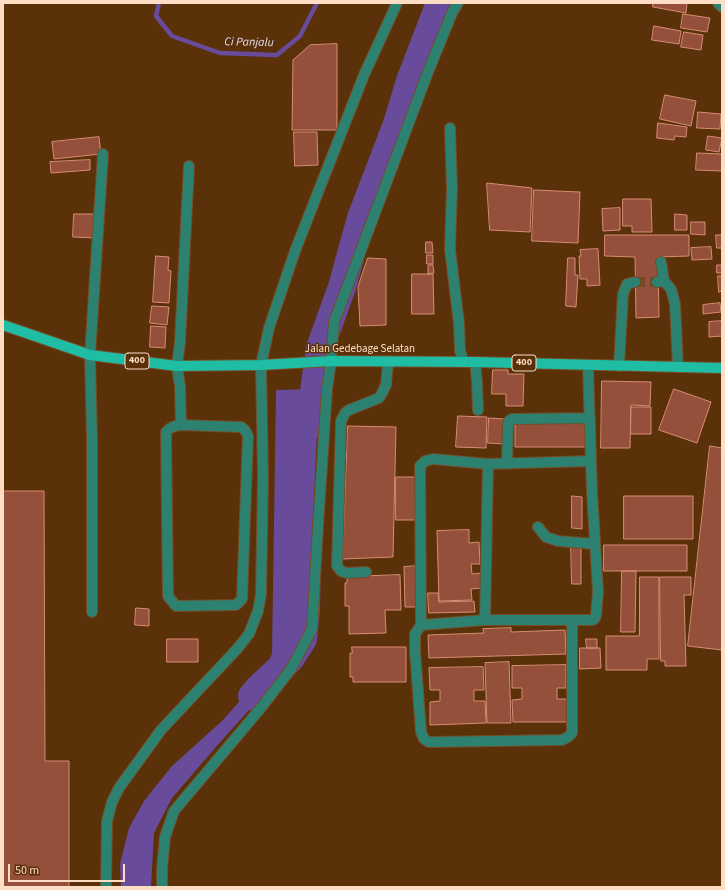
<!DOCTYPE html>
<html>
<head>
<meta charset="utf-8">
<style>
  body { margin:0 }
  #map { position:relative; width:725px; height:890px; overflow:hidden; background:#5a3109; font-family:"Source Sans 3",sans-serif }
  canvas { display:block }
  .frame { position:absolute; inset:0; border:4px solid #fdddc4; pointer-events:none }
  .scale { position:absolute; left:8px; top:864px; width:117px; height:18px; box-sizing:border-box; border:2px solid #fdddc4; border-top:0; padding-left:5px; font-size:12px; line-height:14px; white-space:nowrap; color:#fdddc4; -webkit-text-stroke:3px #5a3109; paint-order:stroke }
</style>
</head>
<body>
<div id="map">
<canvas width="725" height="890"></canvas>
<div class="frame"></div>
<div class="scale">50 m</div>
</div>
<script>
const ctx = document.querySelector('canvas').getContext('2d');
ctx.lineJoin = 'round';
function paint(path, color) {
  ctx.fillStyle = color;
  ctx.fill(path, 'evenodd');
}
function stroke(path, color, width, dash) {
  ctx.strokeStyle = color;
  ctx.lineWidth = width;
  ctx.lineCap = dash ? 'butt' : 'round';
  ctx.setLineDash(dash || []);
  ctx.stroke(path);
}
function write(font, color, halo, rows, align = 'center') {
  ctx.font = font + ' "Source Sans 3",sans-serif';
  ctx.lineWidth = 3;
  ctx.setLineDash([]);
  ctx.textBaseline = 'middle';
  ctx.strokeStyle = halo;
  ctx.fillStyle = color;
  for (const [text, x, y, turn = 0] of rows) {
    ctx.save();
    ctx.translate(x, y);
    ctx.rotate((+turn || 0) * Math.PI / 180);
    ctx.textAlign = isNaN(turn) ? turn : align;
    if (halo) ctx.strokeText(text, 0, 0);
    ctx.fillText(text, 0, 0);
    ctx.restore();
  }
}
paint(new Path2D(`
  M319 389 311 561 294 642 269 688 215 748 172 798 154 833 151 887H121L120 864 129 828 144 801 172 766 222 721 256 683 272 654 276 390Z`), '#684b9a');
stroke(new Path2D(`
  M159 3 156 16 172 36 220 53 277 55 300 36 317 3`), '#684b9a', 4.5);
stroke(new Path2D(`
  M309 427 320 348 342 287 361 218 397 124 410 81 440 3
  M252 696 258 689 290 659 303 639 306 611 307 544`), '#684b9a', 28);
const building = new Path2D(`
  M653 3H687L686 13 653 7Z
  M683 14 710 18 707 32 681 28Z
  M654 26 681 31 679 44 652 40Z
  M684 32 703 35 701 50 681 47Z
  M337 44V130H292L293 60 310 45Z
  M665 95 696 101 691 126 660 119Z
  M698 112 721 114 720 129 697 128Z
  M658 123 687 127 686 137 675 136 674 140 657 138Z
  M294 132H317L318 165 295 166Z
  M708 136 722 138 719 152 706 150Z
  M99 137 101 154 54 159 52 142Z
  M697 153 722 154V171L696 170Z
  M90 160V170L51 173 50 162Z
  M487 183 532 188 530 232 490 230Z
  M534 190 580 192 578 243 532 241Z
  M623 199H651L652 232H632V226H623Z
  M620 208V230L603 231 602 209Z
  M74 214H95V238L73 237Z
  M675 214 687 215V230H675Z
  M691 222H705V235L691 234Z
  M605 235H689V256L658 257 659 317 636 318 635 257 605 256Z
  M716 235H722V248H717Z
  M426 242H432L433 253H426Z
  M711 247 712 259 692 260 691 248Z
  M598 249 600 285 587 286V279H580L579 256H581L580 250Z
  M427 255H433V264H427Z
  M156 256 169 257 168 270 171 271 169 303 153 302Z
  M368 258 386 259V325L360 326 358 287Z
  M568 258H575V275H578L576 307 566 306Z
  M433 265 434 273 428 274V266Z
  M717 265H722V273H717Z
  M412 274H433L434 314H412Z
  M718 276H722V291L719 292Z
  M720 303 721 312 703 314V305Z
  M152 306 169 307 167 325 150 323Z
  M722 321V336L709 337V322Z
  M151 326 166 327 165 348 150 347Z
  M493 370H508V374H524L523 406H506V394H492Z
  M602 381 651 382 650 406 631 405 630 448H601Z
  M674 389 711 402 697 443 659 430Z
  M631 407H651V434H631Z
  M458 416 487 417 486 448 456 447Z
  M489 418 504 419 503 444 488 443Z
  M586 423V447H515V424Z
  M348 426 396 427 393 557 343 559Z
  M710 446 722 448V650L688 646Z
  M396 477H418V520H396Z
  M3 491H44L45 761H69V887H3Z
  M572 496 582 497V529L572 528Z
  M624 496H693V539H624Z
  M469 530V543L479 542 480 564H471L472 574 481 573 482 588 471 589 472 600 439 601 437 531Z
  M571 545H581V584H572Z
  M604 545H687V571H604Z
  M418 566V607H405L404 567Z
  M622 571H636L635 632H621Z
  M400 575 401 610H385L386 633 349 634V606H345V583H347V577Z
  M640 577H659V659H647V670H606V636H639Z
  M660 577H691V595H684L686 666H665V661H661Z
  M428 593H438L439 602 474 601 475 612 429 613Z
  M136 608 149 609V626L135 625Z
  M511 628V632L565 630 566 654 429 658 428 635 484 633 483 629Z
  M167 639H198V662H167Z
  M586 639H597V648H587Z
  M352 647H406V682H353V677H350V653H352Z
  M580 648H600L601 668 580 669Z
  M509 662 511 723H487L485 663Z
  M566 665V688H557V699H568V722H513L512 700 522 699V688H512V666Z
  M483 667 484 690H474V701H485L486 723 430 725V702L440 701V690H430L429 668Z`);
paint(building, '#94503a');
stroke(building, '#d78d75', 1);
stroke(new Path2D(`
  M635 282H657`), '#724b25', 10, [10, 5]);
const minor = new Path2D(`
  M718 3 722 7
  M450 128 452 188 450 249 459 324 460 351 464 362
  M661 262 664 281
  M657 282 664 281 671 289 675 304 678 367
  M475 362 477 381 478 410
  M619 366 623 294 627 284 635 282
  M181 425 241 427 245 430 248 436 242 599 236 605 176 606 168 596 166 432C170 427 174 426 181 425L180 386 177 366 180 342 189 166
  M507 463 508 424 509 421 512 419 590 418
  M488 464 591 461
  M538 527 546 537 558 541 595 544
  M366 572 347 573 341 571 337 566 341 421 345 413 349 410 379 398 382 393 386 385 388 362
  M92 612V439L90 355 103 154
  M572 620V733L568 737 562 740 429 742 424 739 421 732 415 651V634L421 625 485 620H593L595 618 596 615 598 592 592 492 588 365
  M421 625 420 466 425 461 433 459 488 464 485 620
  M106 887 107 821 112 802 119 788 161 730 237 649 249 634 258 611 261 594 263 478 261 365 269 328 295 251 364 75 397 3
  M162 887V869L165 837 174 811 260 709 291 669 312 629 318 526 327 389 331 361 334 322 428 72 452 13 458 3`);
const major = new Path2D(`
  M3 325 90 355 177 366 261 365 331 361 475 362 722 368`);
stroke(minor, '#744d27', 12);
stroke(major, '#744d27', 12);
stroke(minor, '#2d8171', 10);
stroke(major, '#1fbda4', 10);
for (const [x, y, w] of [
  [137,361,24],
  [524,363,24]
]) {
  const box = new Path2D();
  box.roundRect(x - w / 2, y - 8, w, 16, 3);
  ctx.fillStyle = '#5a3109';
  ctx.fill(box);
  stroke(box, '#fdddc4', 1);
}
write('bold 10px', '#fdddc4', null, [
  ["400",137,361],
  ["400",524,363]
]);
write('11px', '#fdddc4', '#5a3109', [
  ["Jalan Gedebage Selatan",360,350]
]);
write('italic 12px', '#e1dbf1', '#5a3109', [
  ["Ci Panjalu",249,43,1]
]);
</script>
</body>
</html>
